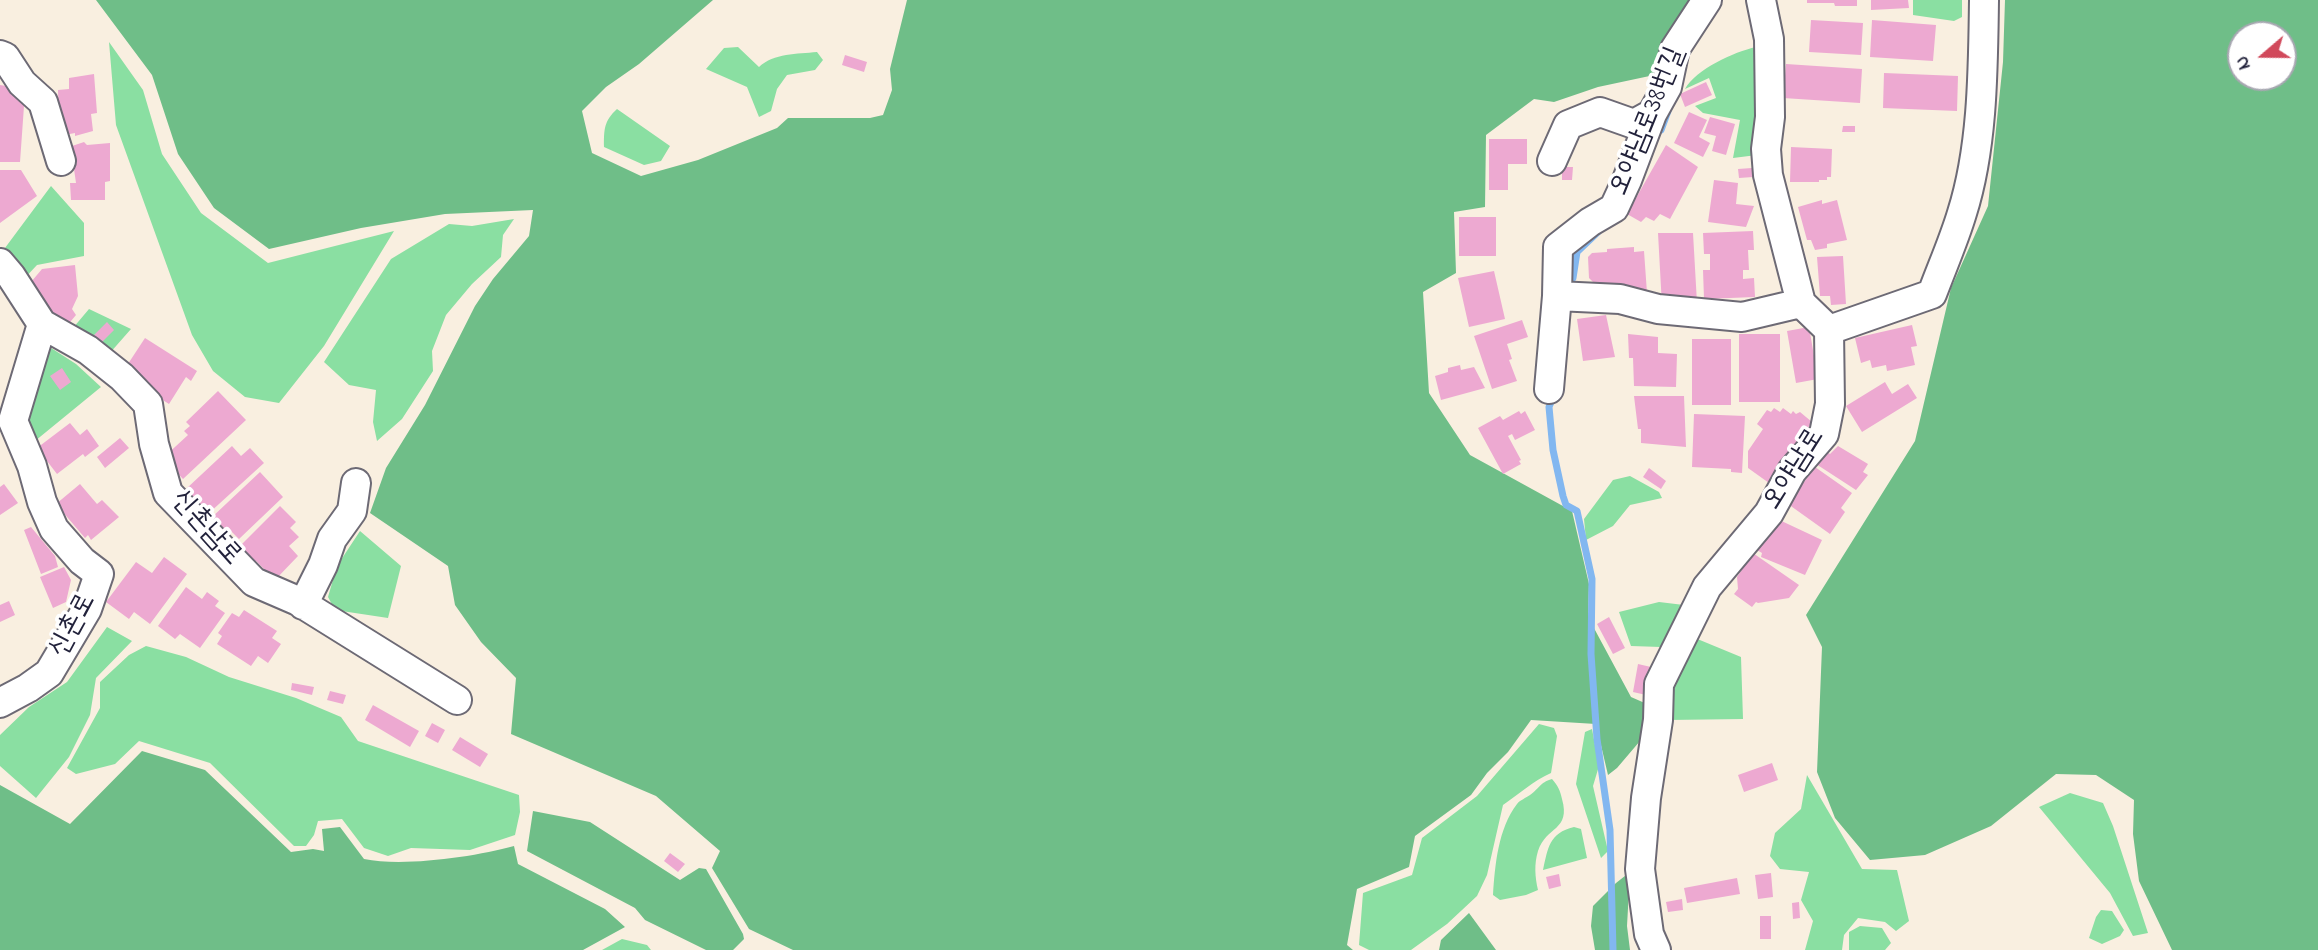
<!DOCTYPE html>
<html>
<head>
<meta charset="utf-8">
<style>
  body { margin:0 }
  #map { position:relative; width:2318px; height:950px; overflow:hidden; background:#f9efe0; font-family:"Indie Flower",sans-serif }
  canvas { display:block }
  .north { position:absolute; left:2227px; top:21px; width:70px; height:70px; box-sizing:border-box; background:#fff; border:2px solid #a7a7b1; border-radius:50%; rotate:250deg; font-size:19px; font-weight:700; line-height:28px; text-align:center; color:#22223b }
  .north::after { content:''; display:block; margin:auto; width:24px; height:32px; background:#d1495b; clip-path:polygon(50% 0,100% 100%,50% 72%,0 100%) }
</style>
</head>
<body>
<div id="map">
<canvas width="2318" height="950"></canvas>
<div class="north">N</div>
</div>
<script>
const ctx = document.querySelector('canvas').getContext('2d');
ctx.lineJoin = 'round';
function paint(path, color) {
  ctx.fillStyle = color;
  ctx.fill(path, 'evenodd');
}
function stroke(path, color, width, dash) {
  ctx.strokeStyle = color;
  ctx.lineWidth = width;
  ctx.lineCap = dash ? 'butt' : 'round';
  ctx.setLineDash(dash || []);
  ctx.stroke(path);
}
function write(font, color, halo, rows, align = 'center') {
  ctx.font = font + ' "Indie Flower","Poor Story",sans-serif';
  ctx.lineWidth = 7;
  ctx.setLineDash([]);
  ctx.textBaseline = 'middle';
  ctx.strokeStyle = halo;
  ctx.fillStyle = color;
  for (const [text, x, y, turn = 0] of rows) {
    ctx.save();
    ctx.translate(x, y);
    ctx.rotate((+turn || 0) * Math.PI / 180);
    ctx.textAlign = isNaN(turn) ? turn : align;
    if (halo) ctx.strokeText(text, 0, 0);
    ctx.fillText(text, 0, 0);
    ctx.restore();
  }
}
paint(new Path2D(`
  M1913 0H1962V17L1954 21 1913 15Z
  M109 42 143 90 162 154 201 213 268 263 394 231 324 346 279 403 245 397 213 371 192 335 116 125Z
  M738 47 759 67C774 53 797 54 817 52L823 60 815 70 787 75 777 89 771 111 759 117 747 87 706 69 724 48Z
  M1756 47 1757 155 1733 158 1740 120 1703 113 1695 106 1716 98 1709 78 1685 89C1696 69 1734 52 1756 47Z
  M617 109 670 146 661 161 644 165 604 147C604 129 604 121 617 109Z
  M51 186 84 223V256L37 265 22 281 2 252Z
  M514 219 503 235 501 257 472 284 446 315 432 351 433 371 402 419 377 441 373 422 376 390 349 385 324 362 391 259 449 224 472 226Z
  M89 309 131 329 109 354 73 328Z
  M48 346 76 364 101 387 35 441 23 420Z
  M1630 476 1659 492 1662 498 1630 505 1613 526 1586 540 1584 519 1613 480Z
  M360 531 401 566 388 618 335 610 328 597 337 566Z
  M1659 602 1684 605 1661 647 1631 646 1619 612Z
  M107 627 132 641 96 678 90 715 69 757 36 798 0 766V735L29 707 67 682Z
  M1695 638 1741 657 1743 719 1668 720 1680 661Z
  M146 646 186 657 229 677 296 698 341 717 358 741 519 795 520 812 515 835 470 850 411 848 388 856 364 848 342 819 318 821 314 835 306 846H294L210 763 139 741 115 764 76 774 67 768 100 708V682L129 655Z
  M1539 724 1554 728 1557 736 1551 773C1533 781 1519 794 1503 805L1487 875 1477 896 1447 924 1411 950H1369L1359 945 1363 893 1412 875 1422 838 1477 796Z
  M1592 729 1599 766 1593 786 1608 851 1601 858 1576 784 1585 732Z
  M1807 775 1862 869 1897 870 1909 921 1896 931 1885 922 1858 918 1844 935 1842 950H1805L1813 921 1801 900 1809 872 1780 869 1770 856 1775 833 1801 809Z
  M1552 779C1558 786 1560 790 1562 799 1571 831 1546 826 1538 851 1534 864 1535 877 1538 890L1526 895 1500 900 1493 895C1495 865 1498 829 1517 804 1520 800 1526 798 1530 795 1540 788 1539 783 1552 779Z
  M2070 793 2103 803 2113 826 2148 933 2133 936 2110 893 2039 807Z
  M1574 827 1581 829 1587 858 1543 870C1548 848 1549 833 1574 827Z
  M2101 910 2112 911 2124 930 2120 936 2102 944 2089 938 2096 917Z
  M1860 926 1882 928 1891 943 1885 950H1849V932Z
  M622 939 647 945 651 950H602Z`), '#8adfa2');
paint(new Path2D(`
  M96 0H713L639 64 606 87 582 111 592 153 641 176 698 160 777 128 788 118H870L883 115 892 90 890 69 907 0H1699L1659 74 1598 87 1554 102 1534 99 1486 135 1485 207 1454 212 1456 273 1423 292 1429 393 1470 455 1572 511 1589 584 1588 617 1631 697 1647 704 1640 741 1617 768 1608 775 1596 724 1531 720 1508 752 1487 773 1471 795 1415 836 1409 867 1357 889 1347 945 1353 950H793L749 929 712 868 720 851 656 796 511 734 516 678 481 642 455 605 448 566 370 513 386 468 425 405 475 306 493 279 529 236 533 210 445 214 361 228 269 249 214 208 178 154 152 75Z
  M2005 0H2318V950H2172L2139 881 2133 834 2134 800 2096 775 2056 774 1991 826 1925 855 1870 860 1835 818 1817 772 1822 647 1806 615 1915 441 1951 288 1988 206 2003 62ZM2241 35H2283V77H2241Z
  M142 751 205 770 291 852 313 849 324 851 322 829 340 827 364 859C403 867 474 857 514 846L518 864 605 909 625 927 583 950H0V785L70 824Z
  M533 811 590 822 680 880 699 868 706 869 743 934 744 939 733 950H706L645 920 635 908 527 851Z
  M1630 872 1627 926 1630 950H1595L1591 926 1593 906 1616 883Z
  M1469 913 1496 950H1439L1441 940Z`), '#6fbe88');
stroke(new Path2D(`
  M1661 130 1668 111
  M1573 278 1577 252 1598 232
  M1554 395 1549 407 1553 450 1563 496 1566 505 1577 511 1592 579 1591 654 1597 739 1610 830 1613 950`), '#82b7f0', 7);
paint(new Path2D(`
  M1807 0H1857V6H1835L1834 3H1807Z
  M1871 0H1908L1909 8 1871 10Z
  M1811 20 1863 23 1861 55 1809 52Z
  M1872 20 1936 25 1933 61 1870 57Z
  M845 55 867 62 864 72 842 65Z
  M1786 64 1862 69 1860 103 1783 98Z
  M1884 73 1958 76 1957 111 1883 108Z
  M94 74 97 113 91 114 93 131 75 136V133L59 136 58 90 69 89V78Z
  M1706 82 1712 95 1685 107 1680 94Z
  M0 85 6 86 24 106 20 162H0Z
  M1689 112 1707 120 1699 137 1710 143 1703 157 1674 143Z
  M1710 117 1735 124 1726 155 1712 151 1716 136 1704 133Z
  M1843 126H1855V132H1842Z
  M1489 139H1527V164H1508V190H1489Z
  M84 142 87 145 110 143V181L105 182V200H71L70 183H76L74 169 68 162 69 147Z
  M1666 145 1698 167 1670 219 1660 214 1654 221 1646 217 1641 222 1627 214Z
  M1791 147 1832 149 1831 177H1827V180H1819V182H1790Z
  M1562 167H1573L1572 180H1562Z
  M1752 168 1753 177 1739 178 1738 169Z
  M0 170H21L37 196 0 223Z
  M1714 180 1738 183 1736 204 1754 206 1746 227 1708 222Z
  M1822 200V204L1837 200 1847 240 1827 244V248L1815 250 1811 240H1807L1798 207Z
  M1459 217H1496V256H1459Z
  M1753 231 1754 250H1748L1749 270H1743V279L1754 278 1755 297 1704 299 1703 270H1710V254H1704L1703 233Z
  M1658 233H1693L1697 303 1662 306Z
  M1634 247V252L1644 251 1647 293 1603 286 1600 282H1593L1589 278 1588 257 1592 253 1607 252V249Z
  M1843 256 1846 304 1831 305 1830 296H1820L1817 257Z
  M75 265 78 296 72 309 76 315 66 327 26 288 42 269Z
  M1494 271 1505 319 1469 327 1458 278Z
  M1606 315 1615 357 1583 361 1577 319Z
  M1522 320 1528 337 1507 344 1512 359 1509 360 1517 381 1492 389 1474 336Z
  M107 322 114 330 100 344 93 336Z
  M1912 325 1917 346 1911 347 1915 365 1887 371 1886 365 1872 368 1870 360 1861 363 1855 338Z
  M1809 327 1818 379 1796 383 1787 331Z
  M1628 334 1658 337V353L1677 354 1676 387 1634 386 1633 358H1629Z
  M1739 334H1780V402H1739Z
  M145 338 197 371 191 381 186 377 169 404 155 395 157 392 124 370Z
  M1692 339H1731V405H1692Z
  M1460 365 1461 370 1474 367 1485 388 1441 400 1435 376 1448 372V368Z
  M62 368 71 382 60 390 50 376Z
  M1885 382 1892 394 1908 384 1917 398 1862 432 1846 406Z
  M218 391 246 420 183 479 163 458 188 435 184 431 190 426 186 422Z
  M1634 396H1684L1686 447 1641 443V429H1638Z
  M1774 408 1780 412 1783 408 1791 414 1793 411 1796 414 1800 412 1812 422 1769 483 1748 468V451L1763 429 1757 424 1767 410 1771 412Z
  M1519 411 1521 414 1525 411 1535 430 1515 440 1512 434 1508 436 1521 460 1519 461 1521 464 1503 474 1478 428 1500 416 1503 420Z
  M1694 414 1745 416 1742 473 1731 472V469L1692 467Z
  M70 423 80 435 87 429 99 446 85 457 83 454 57 474 37 448Z
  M120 438 129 448 105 468 97 457Z
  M232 446 241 456 250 448 264 463 208 514 186 489Z
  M1838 446 1868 464 1863 472 1868 475 1856 490 1816 464 1825 451 1830 454Z
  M1815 467 1852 493 1841 508 1845 512 1830 534 1788 504Z
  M1649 468 1666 481 1661 489 1643 477Z
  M260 472 283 497 239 539 227 527 222 532 210 519Z
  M4 484 18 503 0 515V487Z
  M80 484 97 504 102 500 119 517 91 540 88 535 85 538 56 504Z
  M280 506 296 522 290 528 299 537 289 546 298 556 275 580 256 561 251 566 236 550Z
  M1773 517 1822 540 1805 575 1761 557 1762 553 1757 550Z
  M31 527 55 556 58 567 41 574 24 530Z
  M1750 551 1799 585 1789 598 1758 603 1756 602 1752 607 1734 594 1738 589 1737 577 1743 568 1739 566Z
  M164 557 187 574 150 624 134 612 129 619 106 602 136 562 152 573Z
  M64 567 71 580 66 602 53 608 40 577Z
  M186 587 202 599 207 592 219 601 215 606 225 613 200 648 180 634 175 639 158 626Z
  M9 601 15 615 0 622V605Z
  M244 610 277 631 272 638 281 644 268 663 258 656 251 666 217 644 222 636 218 633 232 613 239 617Z
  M1609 617 1625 648 1613 654 1597 624Z
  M1638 664 1651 667 1646 695 1633 692Z
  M292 683 314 687 312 695 291 690Z
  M330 691 346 695 343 704 327 700Z
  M373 705 419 731 410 747 365 720Z
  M432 723 445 730 438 743 425 736Z
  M460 737 488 754 480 767 452 750Z
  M1772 763 1778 780 1744 792 1738 775Z
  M670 853 685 864 678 872 664 861Z
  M1771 873 1773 897 1758 899 1755 875Z
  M1559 874 1561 886 1549 889 1546 877Z
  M1737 878 1740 894 1687 903 1684 888Z
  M1682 899 1683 910 1668 912 1666 902Z
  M1799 902 1800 918 1793 919 1792 903Z
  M1760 916H1771V939H1760Z`), '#eda9d1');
const minor = new Path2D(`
  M0 55 5 57 22 83 43 102 61 161
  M1552 161 1568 125 1600 112 1634 124 1652 114
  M0 263 11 276 42 324 88 350 122 377 148 404 154 444 168 493 254 582 298 601 457 700
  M1557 296 1620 299 1658 309 1742 317 1801 303
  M1829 330 1932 294C1942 267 1954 240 1962 213 1983 147 1983 69 1984 0
  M1549 389 1557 296 1558 247 1590 222 1614 208 1627 180 1652 114 1667 87 1675 49 1707 0
  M303 605 323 565 332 539 352 511 356 483
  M0 703 28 688 49 673 87 609 99 574 82 561 54 529 42 502 32 466 13 421 42 324
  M1656 950 1649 934 1640 869 1646 798 1658 720 1659 684 1707 587 1769 513 1792 471 1824 434 1830 404 1829 330 1801 303 1768 175 1766 149 1770 117 1769 39 1761 0`);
stroke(minor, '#6d6a75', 32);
stroke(minor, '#fff', 28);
write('28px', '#22223b', '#fff', [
  ["오야남로38번길",1649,122,-68],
  ["오야남로",1795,470,-58],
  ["신촌남로",205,529,48],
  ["신촌로",74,626,-62]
]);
</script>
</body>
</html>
